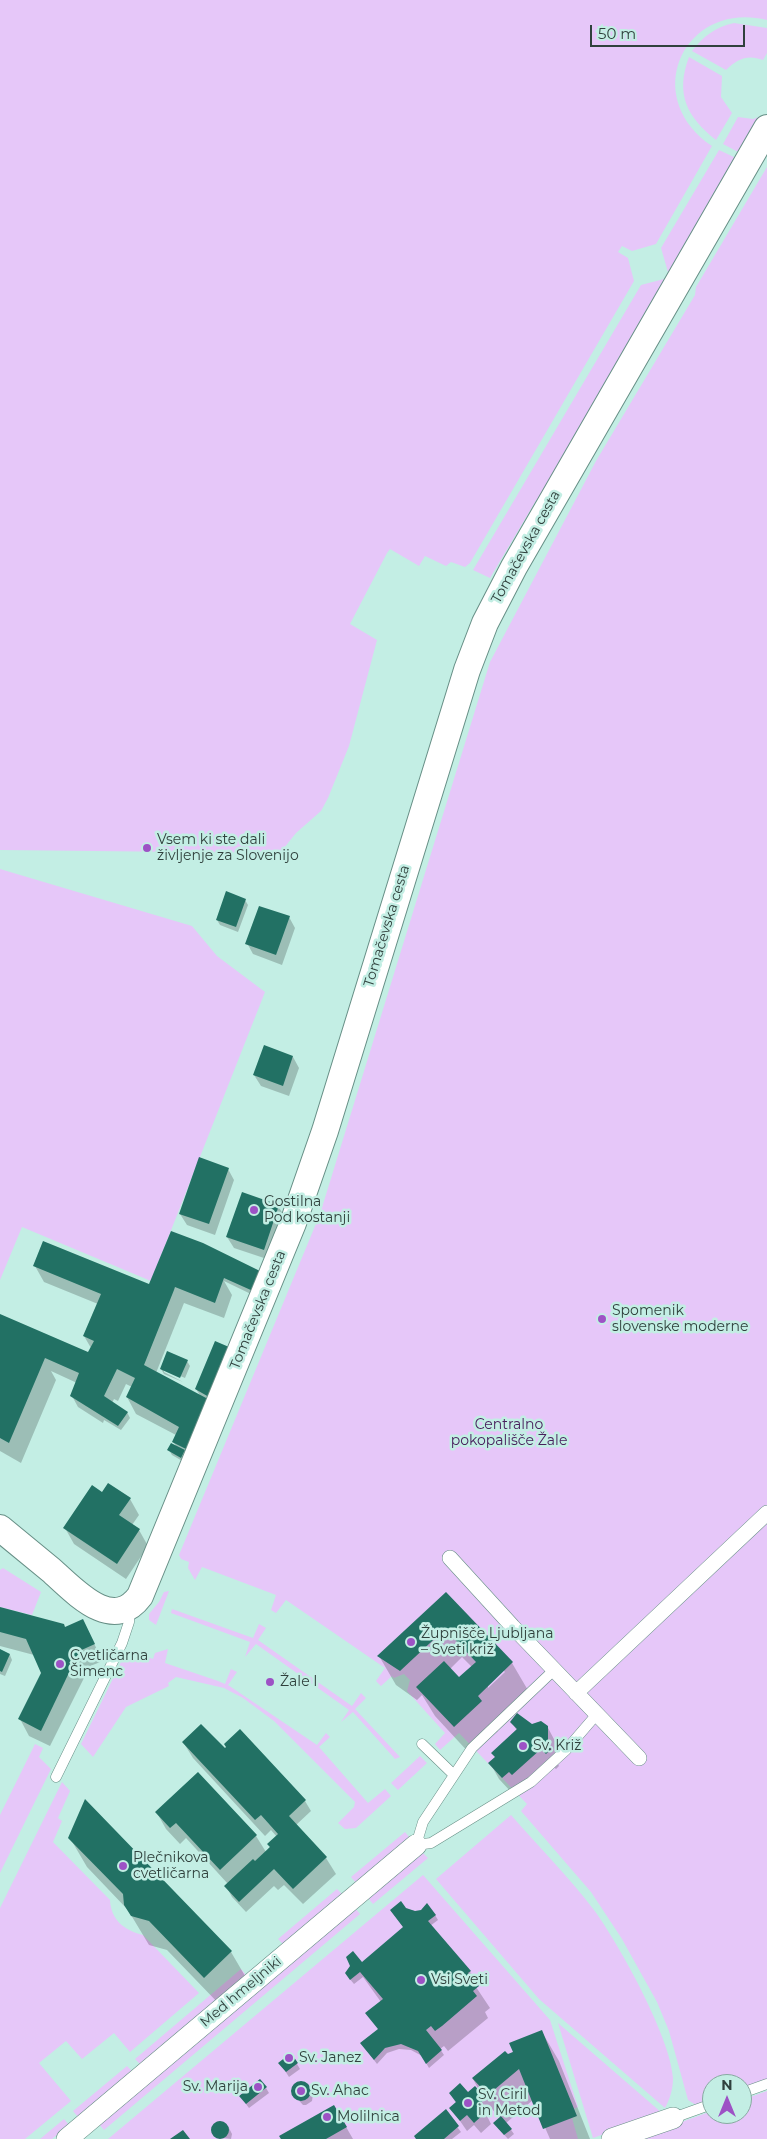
<!DOCTYPE html>
<html>
<head>
<meta charset="utf-8">
<style>
  body { margin:0 }
  #map { position:relative; width:767px; height:2139px; overflow:hidden; background:#c3eee4; font-family:Montserrat,sans-serif }
  canvas { display:block }
  .north { position:absolute; left:702px; top:2074px; width:50px; height:50px; box-sizing:border-box; background:#c3eee4; border:1px solid #88a9a1; border-radius:50%; rotate:0deg; font-size:14px; font-weight:700; line-height:20px; text-align:center; color:#30413d }
  .north::after { content:''; display:block; margin:auto; width:18px; height:22px; background:#9d52c5; clip-path:polygon(50% 0,100% 100%,50% 72%,0 100%) }
  .scale { position:absolute; left:590px; top:25px; width:155px; height:22px; box-sizing:border-box; border:2px solid #30413d; border-top:0; padding-left:6px; font-size:15px; line-height:18px; white-space:nowrap; color:#30413d; -webkit-text-stroke:4px #c3eee4; paint-order:stroke }
</style>
</head>
<body>
<div id="map">
<canvas width="767" height="2139"></canvas>
<div class="north">N</div>
<div class="scale">50 m</div>
</div>
<script>
const ctx = document.querySelector('canvas').getContext('2d');
ctx.lineJoin = 'round';
function paint(path, color) {
  ctx.fillStyle = color;
  ctx.fill(path, 'evenodd');
}
function stroke(path, color, width, dash) {
  ctx.strokeStyle = color;
  ctx.lineWidth = width;
  ctx.lineCap = dash ? 'butt' : 'round';
  ctx.setLineDash(dash || []);
  ctx.stroke(path);
}
function write(font, color, halo, rows, align = 'center') {
  ctx.font = font + ' Montserrat,sans-serif';
  ctx.lineWidth = 5;
  ctx.setLineDash([]);
  ctx.textBaseline = 'middle';
  ctx.strokeStyle = halo;
  ctx.fillStyle = color;
  for (const [text, x, y, turn = 0] of rows) {
    ctx.save();
    ctx.translate(x, y);
    ctx.rotate((+turn || 0) * Math.PI / 180);
    ctx.textAlign = isNaN(turn) ? turn : align;
    if (halo) ctx.strokeText(text, 0, 0);
    ctx.fillText(text, 0, 0);
    ctx.restore();
  }
}
paint(new Path2D(`
  M0 0H767V20C684 0 639 97 712 146L656 244 632 251 622 246 618 252 628 258 634 281 470 563 465 567 451 562 446 566 425 556 419 566 390 549 387 553 350 624 377 640 349 746 328 798 321 811 296 833 280 853 0 850Z
  M734 23 767 28V53L763 60C748 54 737 59 726 70L692 51C704 36 715 27 734 23Z
  M689 57 722 76 721 97 732 113 716 140C687 117 675 94 689 57Z
  M762 116 740 153 723 144 738 117 753 119Z
  M719 150 736 158 670 273 668 272 661 248Z
  M767 167V2080L742 2089V2084H712V2099L696 2105 688 2100 669 2031 657 2002 622 1939 591 1892 521 1811 527 1804 459 1733 440 1750 435 1744 445 1733 407 1691 410 1680 404 1674 394 1678 392 1676 381 1686 376 1681 385 1668 286 1600 276 1613 271 1610 276 1595 202 1567 195 1580 188 1568 189 1562 181 1559 179 1555 320 1214 490 662 596 461 695 295 696 287Z
  M664 279 666 280 539 500 537 499 490 578 473 570 641 285Z
  M0 869 192 926 217 956 265 992 151 1281 22 1227 0 1280Z
  M3 1568 41 1592 32 1615 0 1607V1570Z
  M169 1591 156 1625 149 1620V1614L159 1602 164 1592Z
  M172 1609 253 1638 259 1624 266 1628 258 1640 352 1706 361 1693 366 1698 355 1709 400 1757 395 1759 353 1712 341 1722 349 1710 256 1644 245 1657 250 1642 171 1613Z
  M168 1649 165 1663 218 1681 225 1684 231 1669 237 1672 228 1685 317 1745 326 1733 330 1737 319 1747 368 1803 385 1789 391 1796 356 1828 345 1829 338 1823 354 1807 355 1802 274 1721 243 1698 224 1688 176 1677 168 1683 169 1686 126 1707 93 1757 81 1744 123 1658 145 1656 153 1659 155 1653Z
  M35 1744 43 1748 39 1757 51 1769 0 1873V1815Z
  M420 1756 427 1763 398 1790 391 1783Z
  M62 1782 70 1791 58 1818 62 1821 53 1842 110 1900C111 1920 124 1930 143 1935L199 1993 130 2052 114 2033 82 2059 66 2041 39 2063 71 2101 25 2139H0V1908Z
  M511 1815C539 1847 569 1877 594 1910 619 1944 671 2038 673 2078 673 2089 670 2099 665 2108L539 1999 436 1879Z
  M405 1832 410 1838 356 1883 351 1877Z
  M422 1852 428 1858 373 1904 368 1898Z
  M423 1875 550 2020 578 2107 574 2109 577 2116 572 2118 578 2139H108Z
  M337 1889 342 1894 283 1944 278 1939Z
  M355 1908 360 1914 104 2130 99 2124Z
  M241 1969 246 1975 140 2064 135 2059Z
  M558 2023 662 2113 593 2138Z
  M127 2066 132 2071 78 2117 73 2111Z
  M767 2091V2139H635L712 2111V2114H742V2100Z
  M64 2119 69 2125 52 2139H40Z`), '#e6c7f9');
paint(new Path2D(`
  M245 900 248 905 238 932 220 925 217 920Z
  M289 917 295 928 282 965 253 954 247 943Z
  M293 1057 299 1068 289 1096 261 1086 254 1075Z
  M228 1169 234 1180 215 1235 187 1225 180 1214Z
  M278 1206 285 1217 270 1260 234 1248 227 1237Z
  M35 1266 150 1286 261 1273 255 1296 224 1281 232 1295 224 1318 184 1303 156 1373 201 1397 196 1389 228 1348 184 1462 172 1455 169 1450 177 1447 173 1442 176 1435 136 1414 127 1397 132 1387 126 1384 118 1401 114 1399 112 1403 127 1412 130 1418 121 1430 104 1420 103 1423 78 1407 72 1396 77 1383 51 1371 56 1380 21 1463 0 1451V1315L88 1353 91 1348 84 1336 98 1304 44 1282Z
  M187 1361 190 1366 185 1378 164 1369V1372L183 1382 164 1374 161 1369Z
  M130 1499 139 1515 132 1525 139 1530 148 1546 126 1579 74 1544 65 1528Z
  M446 1593 512 1663 529 1692 494 1725 498 1731 471 1755 435 1716 422 1695 417 1700 396 1685 379 1656ZM462 1657 472 1667 459 1679 450 1669ZM503 1670 505 1672 488 1688V1685Z
  M0 1609 65 1628 82 1620 103 1661 85 1668 87 1672 50 1746 29 1736 20 1719 42 1674 34 1655 0 1646Z
  M0 1651 10 1655 12 1660 5 1676 0 1674Z
  M512 1722 547 1726 556 1743 555 1758 559 1766 556 1769 551 1765 512 1793 499 1779 490 1763 517 1731Z
  M183 1742 230 1753 305 1801 311 1811 296 1825 326 1858 336 1874 303 1904 284 1885 278 1890 274 1886 246 1912 232 1897 226 1886 228 1884 186 1838 180 1844 166 1829 157 1813 256 1836 266 1852 277 1837 271 1830 265 1836 193 1758Z
  M70 1838 231 1952 248 1981 221 2006 167 1950 149 1945 128 1910 87 1867Z
  M405 1909 435 1915 438 1920 430 1926 470 1972 473 1976 470 1978 490 2008 485 2012 488 2018 448 2051 444 2046 440 2049 444 2055 429 2068 422 2056 411 2050 399 2049 387 2053 377 2064 361 2043 379 2030 367 2014 381 2002 363 1977 354 1984 349 1978 362 1963 404 1928 391 1911Z
  M542 2032 559 2061 590 2139H550L533 2100 506 2123 514 2134 508 2139 498 2128 500 2118 492 2109 486 2114 491 2124 481 2133 474 2125 467 2131 451 2108 456 2103 450 2093 481 2094 473 2079Z
  M280 2063 297 2064 300 2069 289 2077Z
  M298 2084H305L313 2094 312 2101 306 2105H303L294 2095 293 2090Z
  M266 2088 269 2093 249 2108 240 2096Z
  M334 2106 353 2139H280Z
  M445 2111 461 2132 452 2139H417Z
  M218 2121 224 2122 229 2128 232 2134 231 2139 215 2137 212 2132 213 2125Z`), '#0003');
paint(new Path2D(`
  M226 891 246 899 236 927 216 920Z
  M259 906 290 916 276 955 245 944Z
  M264 1045 293 1056 283 1086 253 1075Z
  M199 1157 229 1168 209 1224 179 1214Z
  M242 1192 279 1205 264 1250 226 1237Z
  M171 1231 203 1243 262 1272 253 1291 224 1278 215 1303 175 1287 174 1290 144 1365 208 1399 188 1450 172 1442 179 1427 126 1397 135 1378 117 1369 104 1396 128 1412 118 1426 70 1396 79 1373 45 1358 9 1443 0 1438V1314L88 1352 94 1341 83 1336 101 1294 33 1266 43 1241 149 1284Z
  M215 1341 229 1347 209 1397 195 1389Z
  M167 1351 188 1360 180 1378 160 1369Z
  M171 1443 185 1450 181 1458 167 1450Z
  M108 1483 131 1498 119 1515 140 1529 117 1564 63 1528 92 1485 102 1492Z
  M446 1592 513 1662 478 1696 482 1701 454 1727 416 1687 444 1661 459 1677 476 1662 445 1629 400 1671 377 1656Z
  M0 1607 64 1624 65 1627 83 1619 95 1644 77 1652 78 1654 41 1731 18 1719 41 1673 26 1639 0 1632Z
  M0 1649 10 1654 2 1672 0 1671Z
  M517 1713 532 1724 541 1721 548 1726V1740L545 1743 551 1749 546 1754 541 1749 512 1775 509 1772 502 1778 488 1763 495 1757 491 1753 517 1729 510 1722Z
  M201 1724 225 1748 226 1747 224 1744 240 1729 306 1800 289 1816 327 1857 293 1889 274 1869 239 1902 224 1886 253 1859 255 1861 270 1847 267 1844 278 1834 261 1815 255 1820 182 1742Z
  M198 1772 257 1835 220 1870 176 1823 170 1828 155 1812Z
  M85 1799 232 1951 204 1978 149 1921 131 1916 124 1905 123 1894 68 1838Z
  M401 1901 406 1908 415 1911 421 1910 427 1903 436 1915 428 1921 471 1971 468 1973 479 1986 473 1991 477 1996 442 2026 435 2031 431 2026 426 2030 442 2050 426 2064 418 2051 401 2044 385 2048 374 2060 360 2043 378 2029 365 2013 383 1999 360 1972 350 1980 345 1973 350 1966 346 1957 353 1951 362 1962 403 1927 390 1910Z
  M542 2030 577 2116 543 2129 519 2069 488 2095 472 2078 505 2051 508 2054 513 2052 509 2043Z
  M291 2053 298 2063 286 2072 278 2063Z
  M260 2079 267 2087 246 2104 239 2096Z
  M291 2091a10 10 0 1 1 20 0a10 10 0 1 1-20 0Z
  M460 2083 468 2092 475 2086 486 2098 479 2104 486 2112 474 2123 467 2115 460 2121 449 2108 456 2102 449 2093Z
  M334 2105 347 2127 326 2139H281L279 2136Z
  M446 2109 459 2126 444 2139H416L414 2136Z
  M501 2116 512 2129 504 2135 493 2123Z
  M211 2130a9 9 0 1 1 18 0a9 9 0 1 1-18 0Z
  M183 2130 190 2139H170Z`), '#227164');
const service = new Path2D(`
  M554 1670 472 1748 423 1822 416 1845 431 1843 531 1782 566 1750 597 1714
  M422 1744 454 1775
  M56 1777 122 1643 129 1622 130 1607
  M742 2093 767 2084
  M673 2118 712 2104`);
const pedestrian = new Path2D(`
  M450 1558 513 1627 639 1758
  M576 1693 767 1513`);
const minor = new Path2D(`
  M67 2139 416 1845
  M612 2139 673 2118`);
const tertiary = new Path2D(`
  M0 1528C17 1542 34 1556 51 1570 74 1590 112 1634 140 1596L293 1223 325 1131 467 670 485 623 514 567 767 128`);
stroke(service, '#678f86', 11);
stroke(pedestrian, '#678f86', 16);
stroke(minor, '#678f86', 22);
stroke(tertiary, '#678f86', 28);
stroke(service, '#fff', 10);
stroke(pedestrian, '#fff', 15);
stroke(minor, '#fff', 21);
stroke(tertiary, '#fff', 26);
for (const [x, y, r, color] of [
  [147,848,5,"#9d52c5"],
  [254,1210,5,"#9d52c5"],
  [602,1319,5,"#9d52c5"],
  [411,1642,5,"#9d52c5"],
  [60,1664,5,"#9d52c5"],
  [270,1682,5,"#9d52c5"],
  [523,1746,5,"#9d52c5"],
  [123,1866,5,"#9d52c5"],
  [421,1980,5,"#9d52c5"],
  [289,2058,5,"#9d52c5"],
  [258,2087,5,"#9d52c5"],
  [301,2091,5,"#9d52c5"],
  [468,2103,5,"#9d52c5"],
  [327,2117,5,"#9d52c5"]
]) {
  const dot = new Path2D();
  dot.arc(x, y, r, 0, 2 * Math.PI);
  ctx.fillStyle = color;
  ctx.fill(dot);
  stroke(dot, '#c3eee4', 2);
}
write('14px', '#30413d', '#c3eee4', [
  ["Tomačevska cesta",526,547,-61],
  ["Tomačevska cesta",387,926,-73],
  ["Tomačevska cesta",258,1310,-68],
  ["Med hmeljniki",241,1992,-40]
]);
write('14px', '#30413d', '#c3eee4', [
  ["Vsem ki ste dali",157,840],
  ["življenje za Slovenijo",157,856],
  ["Gostilna",264,1202],
  ["Pod kostanji",264,1218],
  ["Spomenik",612,1311],
  ["slovenske moderne",612,1327],
  ["Župnišče Ljubljana",421,1634],
  ["– Sveti križ",421,1650],
  ["Cvetličarna",70,1656],
  ["Šimenc",70,1672],
  ["Žale I",280,1682],
  ["Sv. Križ",533,1746],
  ["Plečnikova",133,1858],
  ["cvetličarna",133,1874],
  ["Vsi Sveti",431,1980],
  ["Sv. Janez",299,2058],
  ["Sv. Marija",248,2087,"right"],
  ["Sv. Ahac",311,2091],
  ["Sv. Ciril",478,2095],
  ["in Metod",478,2111],
  ["Molilnica",337,2117]
], 'left');
write('14px', '#48215d', '#c3eee4', [
  ["Centralno",509,1425],
  ["pokopališče Žale",509,1441]
]);
</script>
</body>
</html>
